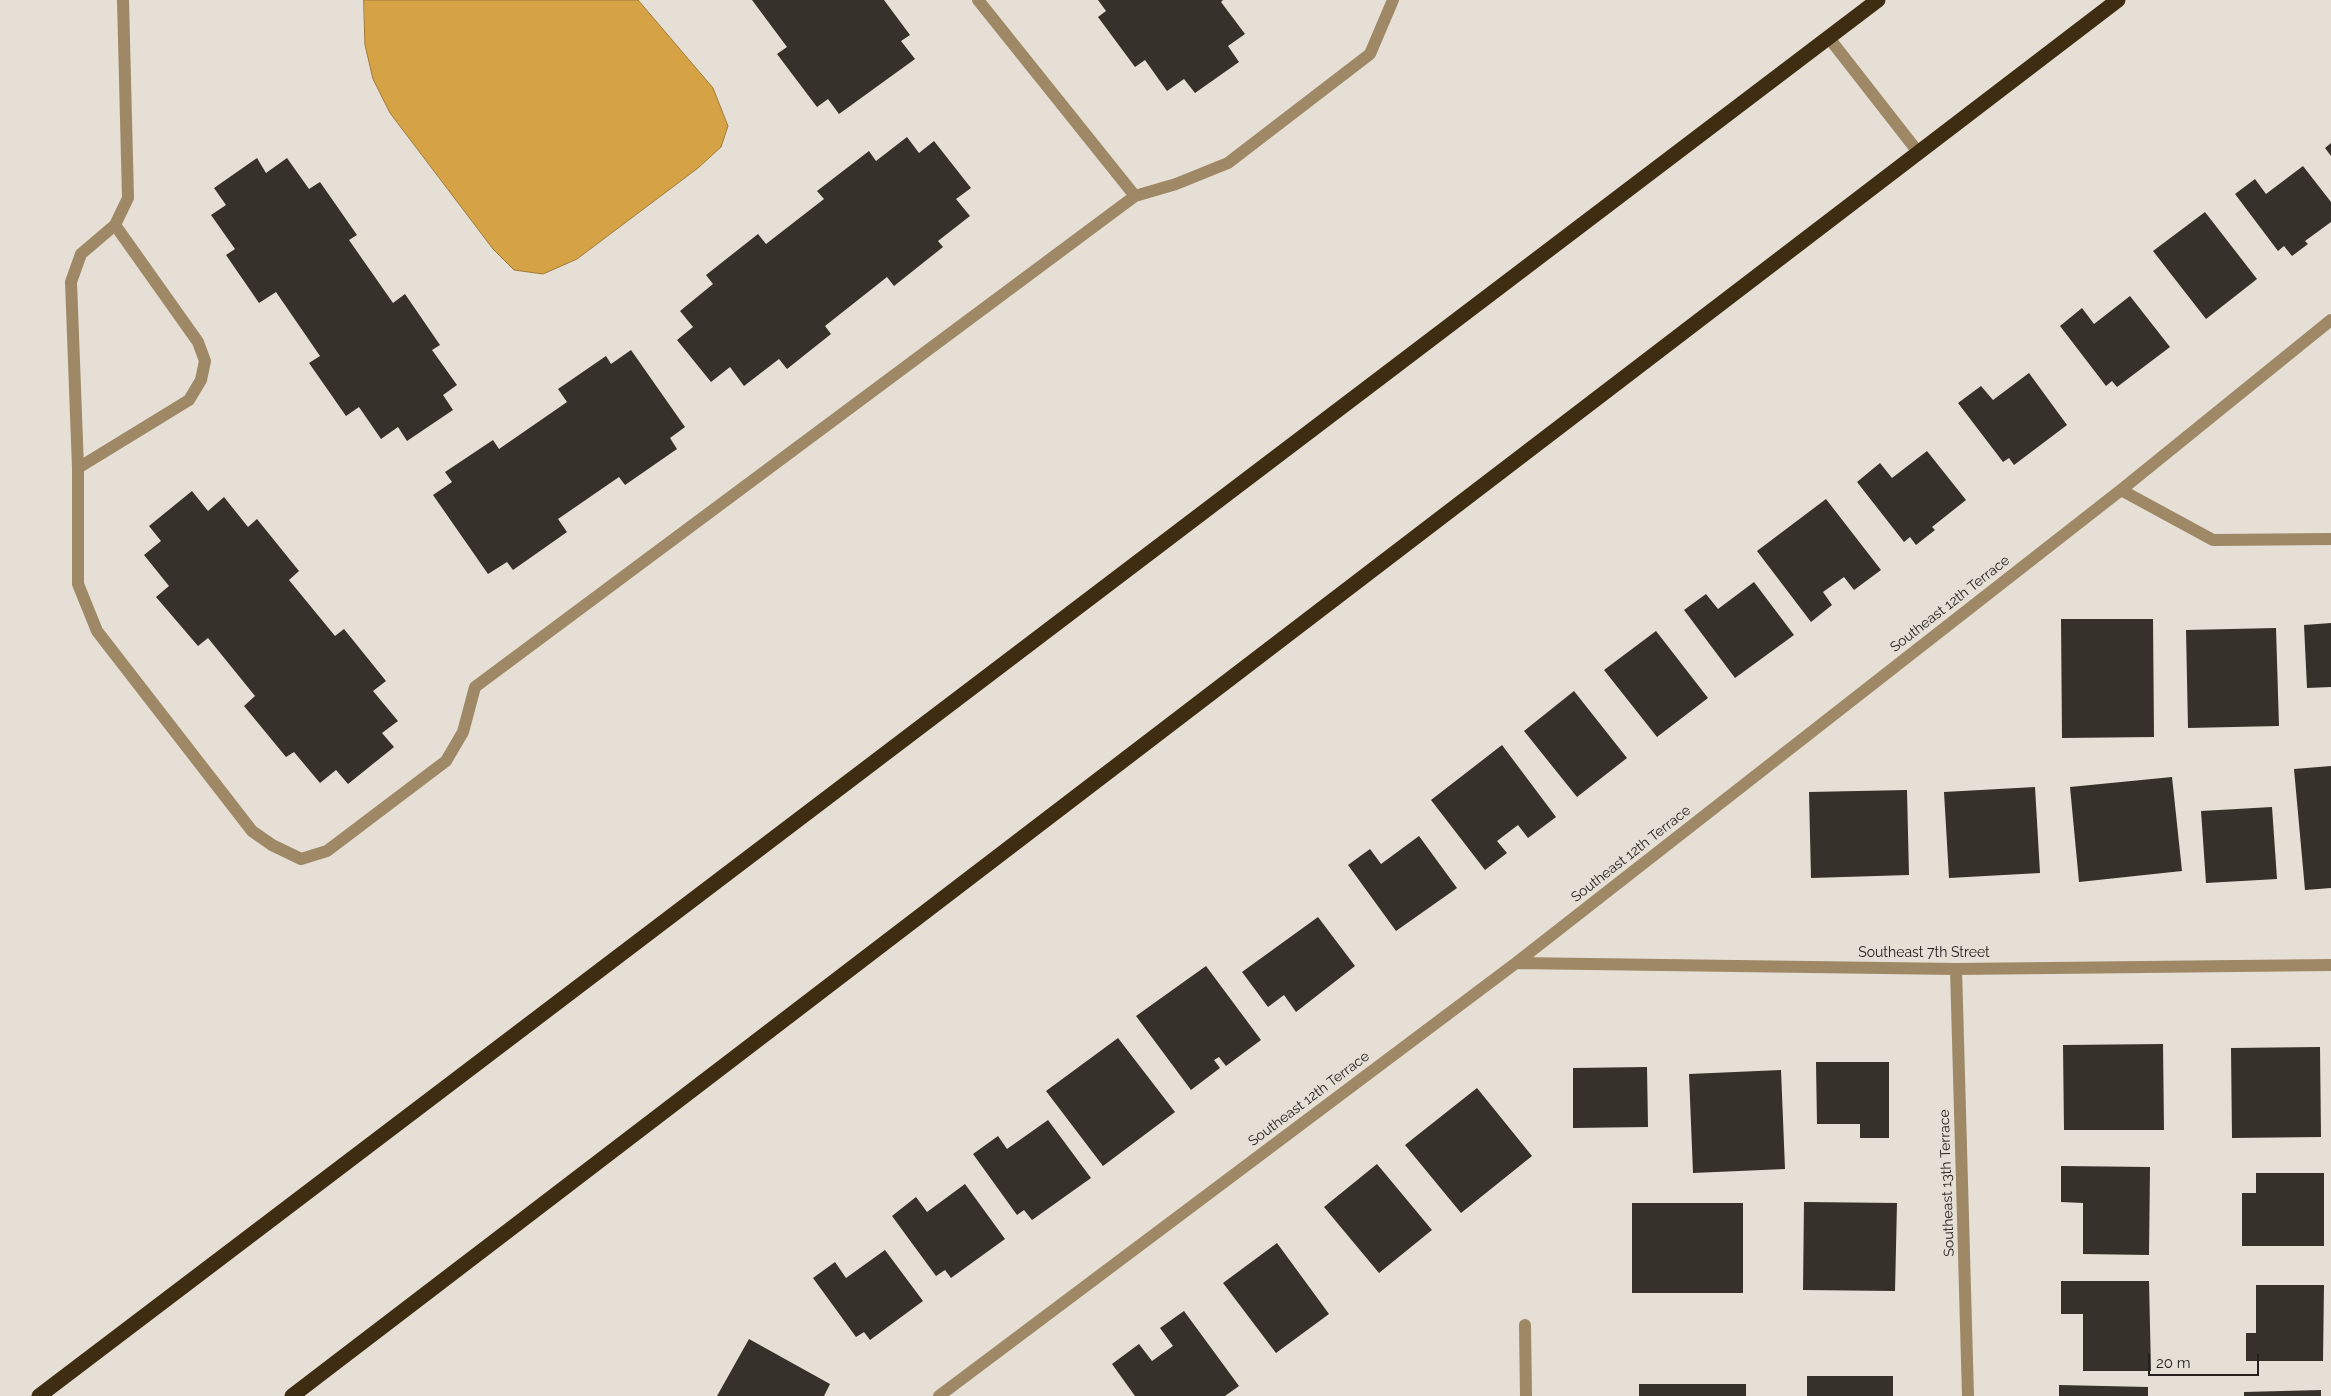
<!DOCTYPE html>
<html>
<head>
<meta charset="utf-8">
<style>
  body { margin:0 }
  #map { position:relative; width:2331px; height:1396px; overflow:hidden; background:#e5dfd5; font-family:Raleway,sans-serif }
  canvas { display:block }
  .scale { position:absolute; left:2148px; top:1354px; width:111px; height:22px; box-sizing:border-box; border:2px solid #23201d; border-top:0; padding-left:6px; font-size:15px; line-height:18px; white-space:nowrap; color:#23201d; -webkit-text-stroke:4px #e5dfd5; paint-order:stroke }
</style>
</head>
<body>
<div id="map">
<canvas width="2331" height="1396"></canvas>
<div class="scale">20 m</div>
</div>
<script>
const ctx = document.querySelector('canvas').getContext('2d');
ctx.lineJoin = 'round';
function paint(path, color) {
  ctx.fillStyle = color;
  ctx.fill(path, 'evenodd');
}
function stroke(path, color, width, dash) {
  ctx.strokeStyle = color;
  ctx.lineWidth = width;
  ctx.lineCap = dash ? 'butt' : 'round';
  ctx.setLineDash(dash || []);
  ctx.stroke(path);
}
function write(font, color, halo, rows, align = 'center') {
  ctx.font = font + ' Raleway,sans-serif';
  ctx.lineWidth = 5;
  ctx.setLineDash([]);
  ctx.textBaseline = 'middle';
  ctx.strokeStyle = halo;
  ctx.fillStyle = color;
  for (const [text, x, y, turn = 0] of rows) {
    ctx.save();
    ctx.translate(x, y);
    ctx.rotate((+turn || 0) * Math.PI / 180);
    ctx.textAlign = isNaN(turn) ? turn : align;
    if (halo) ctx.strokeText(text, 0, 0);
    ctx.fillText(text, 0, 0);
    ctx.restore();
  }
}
const water = new Path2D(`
  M364 0H638L713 88 728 126 721 147 698 168 577 259 543 274 514 270 493 249 390 113 373 79 365 45Z`);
paint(water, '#d6a246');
stroke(water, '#a07b3a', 1);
paint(new Path2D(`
  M752 0H884L910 35 901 41 915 59 839 114 828 99 817 107 777 54 787 47Z
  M1098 0H1223L1221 2 1245 34 1228 46 1239 62 1195 93 1184 79 1167 91 1145 60 1135 67 1098 17 1106 11Z
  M907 137 919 153 934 141 971 188 956 199 970 216 938 241 943 247 894 286 887 277 825 326 831 334 787 369 779 359 744 386 730 367 711 382 677 340 693 327 680 311 713 284 706 275 758 234 766 244 824 199 817 191 869 151 876 161Z
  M2331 143V156L2325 148Z
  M257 158 266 173 287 158 309 189 320 182 357 235 349 240 393 303 405 294 440 345 432 350 457 385 443 395 453 410 407 441 398 427 381 439 359 407 346 416 309 363 320 356 276 292 259 303 226 255 235 249 211 215 226 205 214 188Z
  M2303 166 2331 202V222L2305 241 2308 244 2292 256 2284 246 2278 251 2235 194 2255 179 2266 194Z
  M2205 212 2257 279 2206 319 2153 251Z
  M2130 296 2170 347 2117 387 2112 381 2106 386 2060 326 2082 308 2094 324Z
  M631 350 685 427 670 438 677 449 625 485 619 477 558 519 567 532 513 570 507 562 488 574 433 495 452 482 445 472 493 440 499 449 567 402 558 389 606 356 611 364Z
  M2029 373 2067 425 2014 465 2009 458 2003 462 1958 403 1981 386 1993 400Z
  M1927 451 1966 500 1932 527 1935 530 1916 545 1910 537 1904 542 1857 482 1880 463 1892 478Z
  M192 491 208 511 224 497 248 527 257 519 299 571 289 580 335 636 344 629 386 681 373 691 398 721 382 733 394 747 348 784 336 770 320 783 294 752 286 757 244 706 255 696 208 638 198 646 156 597 169 586 144 555 161 541 149 526Z
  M1826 499 1881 570 1854 590 1844 577 1823 592 1832 605 1811 622 1757 551Z
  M1754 582 1794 635 1735 678 1684 610 1706 594 1718 609Z
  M2061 619H2153L2154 737 2062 738Z
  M2331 623V687L2307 688 2304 625Z
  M2276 628 2279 726 2188 728 2186 630Z
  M1656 631 1708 698 1657 737 1604 670Z
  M1574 691 1627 758 1577 797 1524 731Z
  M1502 745 1556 817 1528 838 1518 825 1497 841 1507 853 1485 870 1431 800Z
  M2331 766V888L2305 890 2294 769Z
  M2172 777 2182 871 2079 882 2070 787Z
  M2035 787 2040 873 1949 878 1944 792Z
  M1907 790 1909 875 1811 878 1809 792Z
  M2272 807 2277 879 2206 883 2201 811Z
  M1419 836 1457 888 1396 931 1348 865 1370 849 1381 864Z
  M1318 917 1355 966 1296 1012 1284 995 1268 1007 1242 972Z
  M1206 966 1261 1040 1226 1066 1219 1057 1214 1060 1220 1068 1191 1090 1136 1016Z
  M1118 1038 1175 1112 1103 1166 1046 1091Z
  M2163 1044 2164 1130H2064L2063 1045Z
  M2320 1047 2321 1137 2232 1138 2231 1048Z
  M1816 1062H1889V1138H1860V1124H1817Z
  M1647 1067 1648 1127 1573 1128V1068Z
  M1781 1070 1785 1169 1693 1173 1689 1074Z
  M1477 1088 1532 1156 1461 1213 1405 1145Z
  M1048 1120 1091 1178 1032 1220 1024 1210 1017 1215 973 1154 998 1136 1007 1149Z
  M1377 1164 1432 1230 1379 1273 1324 1207Z
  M2061 1166 2150 1167 2149 1255 2083 1254V1203L2061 1202Z
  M2256 1173H2324V1246H2242V1193H2256Z
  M965 1184 1005 1239 951 1278 945 1270 936 1276 892 1216 916 1197 927 1212Z
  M1804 1202 1897 1203 1895 1291 1803 1290Z
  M1632 1203H1743V1293H1632Z
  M1277 1243 1329 1314 1276 1353 1223 1283Z
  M885 1250 923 1301 870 1340 864 1332 856 1337 813 1278 835 1262 846 1278Z
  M2061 1281H2149L2151 1371H2083V1314H2061Z
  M2256 1285H2324L2323 1361H2246V1333H2256Z
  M1184 1311 1239 1386 1225 1396H1135L1112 1364 1139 1344 1152 1361 1173 1346 1160 1328Z
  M749 1339 830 1384 824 1396H717Z
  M1807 1376H1893V1396H1807Z
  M1639 1384H1746V1396H1639Z
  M2059 1385 2148 1387V1396H2059Z
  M2321 1390V1396H2244V1392Z`), '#36312a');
stroke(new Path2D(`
  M1829 38 1918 152`), '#9e8865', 12);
stroke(new Path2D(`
  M123 0 128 198 115 225 81 254 71 282 78 468V584L97 631 252 831 272 845 301 859 327 851 446 761 463 732 475 687 1135 196 1176 184 1228 163 1370 54 1393 0
  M978 0 1135 196
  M78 468 189 400 201 380 205 361 198 342 115 225
  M2121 490 2213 540 2331 539
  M1516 963 1956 969 2331 965
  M1956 969 1968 1396
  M1525 1325 1526 1396
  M939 1396 1516 963 2121 490 2331 320`), '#9e8865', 12);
stroke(new Path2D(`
  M39 1396 1878 0
  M292 1396 2118 0`), '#3e2d10', 15);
write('14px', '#23201d', '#e5dfd5', [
  ["Southeast 12th Terrace",1950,604,-38],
  ["Southeast 12th Terrace",1631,854,-38],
  ["Southeast 7th Street",1924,953],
  ["Southeast 12th Terrace",1309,1099,-37],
  ["Southeast 13th Terrace",1947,1183,-92]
]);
</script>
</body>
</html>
